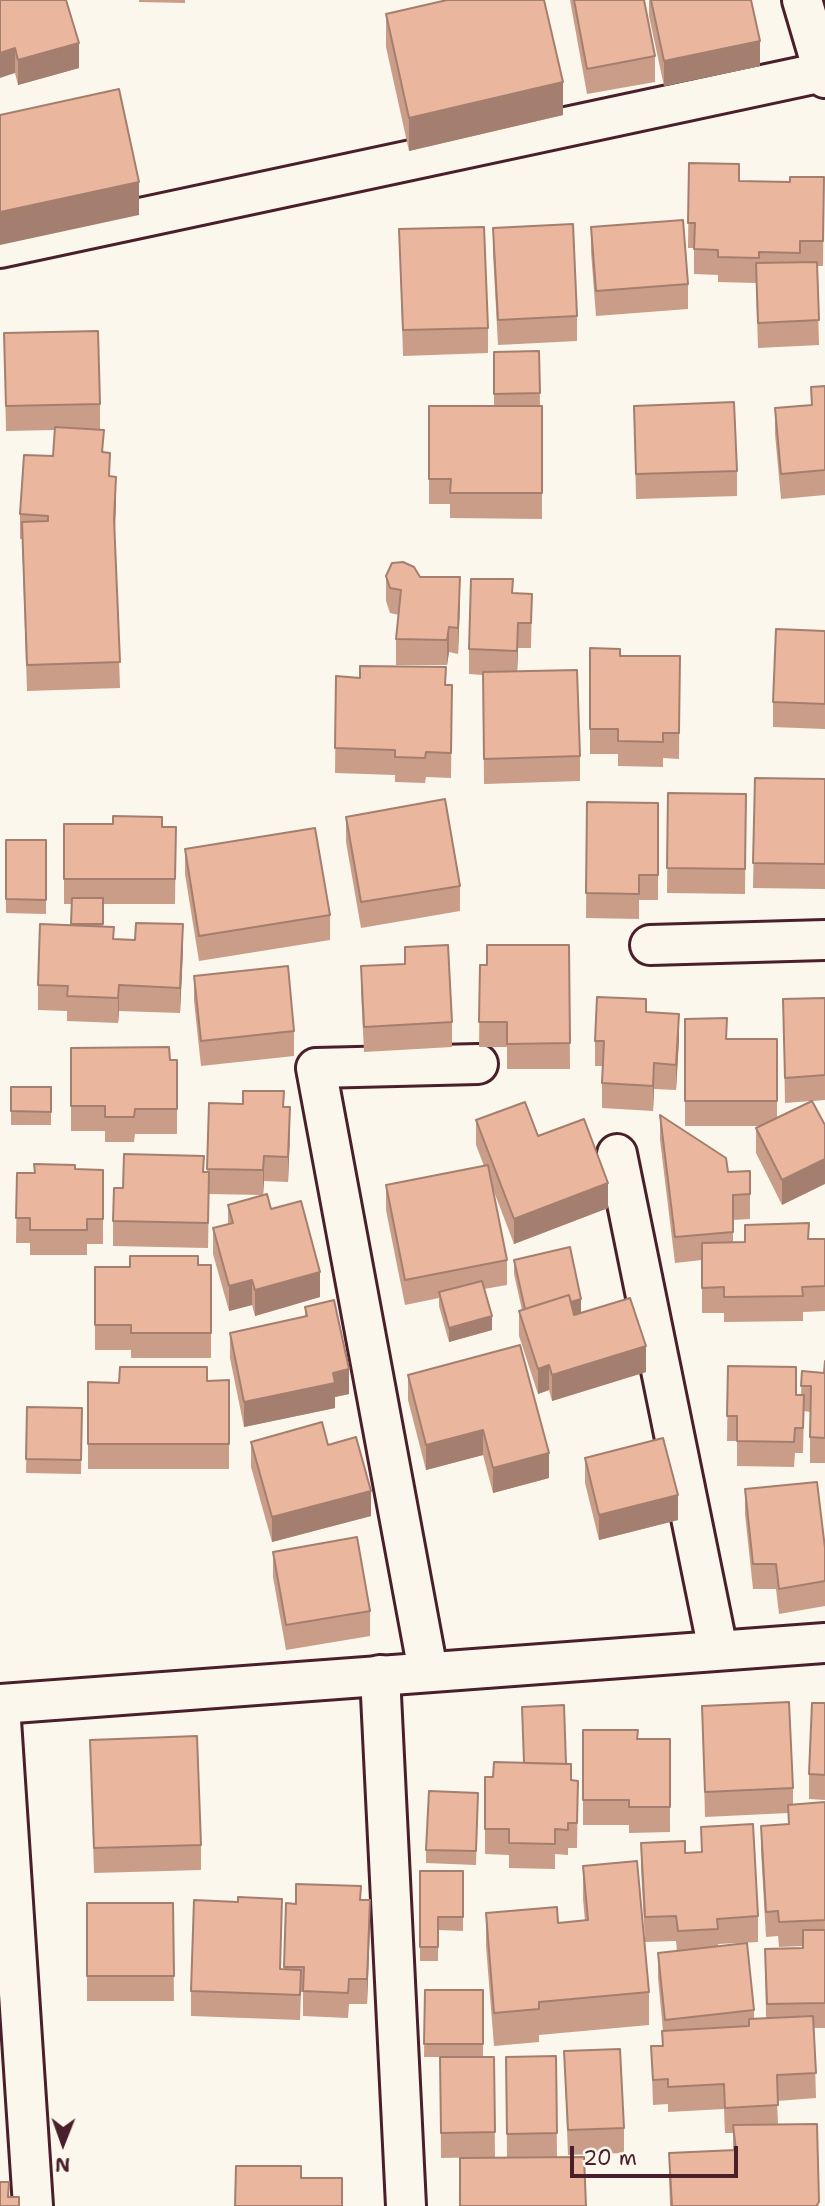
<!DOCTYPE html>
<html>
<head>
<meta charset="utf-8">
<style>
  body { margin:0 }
  #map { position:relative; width:825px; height:2206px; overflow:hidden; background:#fbf7ec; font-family:"Shantell Sans",sans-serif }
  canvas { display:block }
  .north { position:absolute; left:28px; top:2108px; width:70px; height:70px; -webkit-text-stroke:5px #fbf7ec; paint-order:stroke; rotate:181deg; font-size:19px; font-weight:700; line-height:28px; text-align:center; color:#4a1f2b }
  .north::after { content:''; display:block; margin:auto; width:24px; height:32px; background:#4a1f2b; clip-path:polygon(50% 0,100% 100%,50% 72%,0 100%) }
  .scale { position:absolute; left:570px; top:2146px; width:168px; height:32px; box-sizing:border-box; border:4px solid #4a1f2b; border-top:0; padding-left:9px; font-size:21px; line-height:24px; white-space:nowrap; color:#4a1f2b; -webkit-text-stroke:5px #fbf7ec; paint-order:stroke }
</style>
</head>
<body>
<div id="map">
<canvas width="825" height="2206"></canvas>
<div class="north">N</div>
<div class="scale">20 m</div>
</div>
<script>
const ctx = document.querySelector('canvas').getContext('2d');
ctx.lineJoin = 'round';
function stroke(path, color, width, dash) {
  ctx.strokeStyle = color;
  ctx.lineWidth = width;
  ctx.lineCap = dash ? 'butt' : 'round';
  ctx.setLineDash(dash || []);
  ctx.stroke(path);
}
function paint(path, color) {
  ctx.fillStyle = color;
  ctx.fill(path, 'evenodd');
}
const street = new Path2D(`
  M802 0 825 78
  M0 248 823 72
  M650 945 825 940
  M617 1154 718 1650
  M428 1671 316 1068 478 1064
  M380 1675 406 2206
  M0 1705 33 2206`);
const secondary = new Path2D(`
  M0 1704 825 1643`);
stroke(street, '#4a1f2b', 44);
stroke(secondary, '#4a1f2b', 44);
stroke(street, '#fbf7ec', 38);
stroke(secondary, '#fbf7ec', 38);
paint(new Path2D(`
  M0 0 79 68 18 85 15 73Z
  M139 0H185V3L139 2Z
  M570 0H644L655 56V82L587 94Z
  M649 0H751L760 66 664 86 649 16Z
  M386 14 563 115 409 151 386 47Z
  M689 163 739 181 790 182 824 177 823 266H817L819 345 758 348 756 283 718 282V275L694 274V248H688Z
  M591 227 688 284V309L596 316 591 252Z
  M493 228 577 316V341L498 345 493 253Z
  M399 229 488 328V353L403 356Z
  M4 333 100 404V429H93L104 452 116 502 115 533 120 688 27 691 22 539H20V514L53 456 55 430 6 431Z
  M539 351 540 406H542V519L450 518V504H429V406H494V352Z
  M825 386V495L781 499 775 434V408L811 405V387Z
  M634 406 737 471V496L636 499Z
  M386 576 420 577 460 602 458 654 449 652 447 665H396V639L399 615 390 613 386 601Z
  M513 593 532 594 531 648H518L517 671 580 756V781L484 784 483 675 469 674V649Z
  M825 631V729L773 727V702Z
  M590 648 620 656H680L679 759 663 758V767L618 766V754H590Z
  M336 676 452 685 451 778 426 777 425 783 395 782V775L335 773Z
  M755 778 825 779V889L753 888Z
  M668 793 746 794 745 894 667 893Z
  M587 802 658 803V900H639V919L586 918Z
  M346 817 460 886V911L361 928 346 842Z
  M64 824 162 827H176L175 904H103V926L114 939 183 949 180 1013 119 1011 118 1023 67 1021V1011L38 1010V985L71 925V904H64Z
  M6 840H46V914L6 913Z
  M185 849 330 915V940L199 961 185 874Z
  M569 945 570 1069H507V1047H479L480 965H487Z
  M405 964 452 1022V1047L364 1052 361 991V966Z
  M194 976 294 1031V1056L201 1066 194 1001Z
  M825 998V1100L813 1101 782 1205 756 1153V1128L760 1126H685V1019L727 1039H777V1118L811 1101 785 1103 783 999Z
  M646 1012 679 1039 676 1090 654 1089 653 1111 602 1108V1066H595V1041Z
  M71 1048 177 1060V1134H135L134 1142H105V1131H71Z
  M11 1087H51V1125H11Z
  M209 1103 284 1107 290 1132 288 1182 264 1181 263 1195 209 1194 208 1248 113 1246V1221L123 1188 207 1172Z
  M660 1115 728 1172 750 1171V1219L733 1220V1242L825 1239V1311L803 1312V1321L724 1322V1313H702V1260L675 1263 660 1140Z
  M476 1120 538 1136 608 1208 514 1244 493 1189 507 1260V1285L484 1289 492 1330 449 1342 439 1306V1298L405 1305 386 1210V1185L484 1166 476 1145Z
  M34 1164 75 1169 103 1170V1244H87V1255H30V1243H16L17 1173H34Z
  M228 1205 271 1209 320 1297 255 1316 252 1305 229 1311 213 1254V1228L228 1224Z
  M514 1260 581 1312 646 1372 552 1401 549 1390 538 1394 519 1336V1311L522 1310 514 1274Z
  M211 1265V1358H131V1350H95V1267Z
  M305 1307 349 1394 335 1397V1408L244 1427 230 1358V1333L305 1317Z
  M825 1361V1463H810V1412L804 1411 803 1453H795L794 1467 737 1466V1441H727L728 1366 796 1395H801L802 1371 824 1373Z
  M408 1375 549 1478 493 1493 483 1455 426 1470 408 1400Z
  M229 1380V1469H88V1382L119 1383Z
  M27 1407 82 1408 81 1474 26 1473Z
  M251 1442 328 1445 371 1516 272 1542 251 1467Z
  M585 1458 678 1520 599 1540 585 1483Z
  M745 1489 825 1548V1606L779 1614 776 1589H753L745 1514Z
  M273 1552 370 1611V1636L286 1650 273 1577Z
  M825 1703V1800L809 1799V1774Z
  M702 1706 793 1788V1804L825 1802V2028H814L816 2098 777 2101 778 2124 819 2206H670L669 2179V2153L733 2150V2133H725L724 2109 668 2112V2104L653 2105 651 2046H662L663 2031 658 1978V1953L677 1951 676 1941 645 1942 641 1868V1843L685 1853 701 1852V1827L758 1916V1942L718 1944V1946L754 2010V2019L766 2018 765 1949 803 1948V1946L779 1947 778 1936 766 1937 761 1851V1826L788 1824V1813L705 1817Z
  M522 1707 566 1764 571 1780 578 1781 577 1848H568V1855L555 1854V1869L509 1868V1855L485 1854V1777H493L524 1763Z
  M583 1730 638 1739H670V1832L629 1833V1825H583Z
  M90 1740 201 1845V1870L94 1873Z
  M478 1793 476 1865 426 1863V1850Z
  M583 1866 649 1992V2025L539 2035V2042L494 2046 486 1946V1913L558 1923 585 1921 583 1899Z
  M420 1871H463V1931L438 1930V1961H420Z
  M361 1900 370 1925 367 2004H349L348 2018 303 2016V1992H301L300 2020 191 2016V1991L238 1902 282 1924 280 1969H284L286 1903 296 1904Z
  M87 1903H173L174 2001H87Z
  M425 1990H483V2057H494L495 2157 441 2158 440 2057H424Z
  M564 2051 624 2128V2153L568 2155Z
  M556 2056 557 2157 507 2158 506 2057Z`), '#ca9d88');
paint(new Path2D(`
  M760 41V66L664 86V61Z
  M79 43V68L18 85V60Z
  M15 48V73L0 78V53Z
  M563 82V115L409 151V118Z
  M139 182V215L0 245V212Z
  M116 477V502L114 544V519Z
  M460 577V602L458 654V628Z
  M518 623V648L517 676V651Z
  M449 627V652L447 665V640Z
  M183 924V949L180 1013V988Z
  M119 985V1011L118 1023V998Z
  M679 1014V1039L676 1090V1065Z
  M654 1063V1089L653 1111V1086Z
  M290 1107V1132L288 1182V1157Z
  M264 1156V1181L263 1195V1170Z
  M825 1159V1184L782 1205V1180Z
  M608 1183V1208L514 1244V1219Z
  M320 1272V1297L255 1316V1290Z
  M252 1280V1305L229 1311V1286Z
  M581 1299V1313L526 1326V1312Z
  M492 1316V1330L449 1342V1328Z
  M646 1346V1372L552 1401V1375Z
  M549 1365V1390L538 1394V1369Z
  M349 1369V1394L335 1397V1408L244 1427V1402L333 1373Z
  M483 1430V1455L426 1470V1445Z
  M549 1453V1478L493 1493V1468Z
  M371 1491V1516L272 1542V1517Z
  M678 1495V1520L599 1540V1515Z
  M370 1900V1925L367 2004V1979Z`), '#a47f6f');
const building = new Path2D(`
  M0 0H66L79 43 18 60 15 48 0 53Z
  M447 0H544L563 82 409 118 386 14Z
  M574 0H644L655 56 587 69Z
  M651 0H751L760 41 664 61Z
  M119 89 139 182 0 212V115Z
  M689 163 739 164V181L790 182V177H824L823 241H800V253L759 252V258L718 257V250L694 249 695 223H688Z
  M683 220 688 284 596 291 591 227Z
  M573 224 577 316 498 320 493 228Z
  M484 227 488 328 403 330 399 229Z
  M817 262 819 320 758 323 756 263Z
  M98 331 100 404 6 406 4 333Z
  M539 351 540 393 494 394V352Z
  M825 386V470L781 474 775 408 812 405 811 387Z
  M734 402 737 471 636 474 634 406Z
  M429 406H542V493H450L451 479H429Z
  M55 427 104 430 102 452 110 453 109 476 116 477 114 519 120 662 27 665 22 522 48 521V516L20 514 24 455 53 456Z
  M403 562 414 567 420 577H460L458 628 449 627 447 640 396 639 401 590 390 588 386 576 392 563Z
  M471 579H513L512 593 532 594 531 623H518L517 651 469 649Z
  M776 629 825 631V704L773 702Z
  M590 648 620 649V656H680L679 733H663V742L618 741V729H590Z
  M360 666 446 667 445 685H452L451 753 426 752 425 758 395 757V750L335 748 336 676 360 678Z
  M577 670 580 756 484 759 483 672Z
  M755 778 825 779V864L753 863Z
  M668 793 746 794 745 869 667 868Z
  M445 799 460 886 361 902 346 817Z
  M587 802 658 803V875H639V894L586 893Z
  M113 816 162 817V827H176L175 879H64V824H113Z
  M315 828 330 915 199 936 185 849Z
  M6 840H46V900L6 899Z
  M72 898H103V924H71Z
  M136 923 183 924 180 988 119 985 118 998 67 996 68 986 38 985 40 924 114 927 113 939 135 940Z
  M448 945 452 1022 364 1027 361 966 405 964V947Z
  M487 945H569L570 1043 507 1044V1022H479L480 965H487Z
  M288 966 294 1031 201 1041 194 976Z
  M597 997 646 999V1012L679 1014 676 1065 654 1063 653 1086 602 1083 604 1041H595Z
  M825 998V1075L785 1078 783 999Z
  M727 1018 726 1039H777V1101H685V1019Z
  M169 1047 170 1060H177V1109H135L134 1117H105V1106H71V1048Z
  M11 1087H51V1112L11 1111Z
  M243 1091H284L283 1107H290L288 1157 264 1156 263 1170 207 1169 209 1103 243 1104Z
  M812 1101 825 1125V1159L782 1180 756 1128Z
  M525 1102 538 1136 584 1119 608 1183 514 1219 476 1120Z
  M660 1115 726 1158 728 1172 750 1171V1194L733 1195V1232L675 1237Z
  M124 1154 204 1156 203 1172H209L208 1223 113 1221 114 1188H123Z
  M34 1164 75 1165V1169L103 1170V1219H87V1230H30V1218H16L17 1173H35Z
  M488 1165 507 1260 405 1280 386 1185Z
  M267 1194 271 1209 301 1201 320 1272 255 1290 252 1280 229 1286 213 1228 233 1223 228 1205Z
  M809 1223 808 1239H825V1286L802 1287 803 1296 724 1297V1287L702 1288V1243L745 1242V1225Z
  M570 1247 581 1299 571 1302 569 1295 525 1309 514 1260Z
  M130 1256H198V1265H211V1333H131V1325H95V1267H130Z
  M482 1281 492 1316 449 1328 439 1292Z
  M569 1295 574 1315 630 1298 646 1346 552 1375 549 1365 538 1369 519 1311Z
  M334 1300 349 1369 333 1373 335 1383 244 1402 230 1333 307 1316 305 1307Z
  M520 1345 549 1453 493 1468 483 1430 426 1445 408 1375Z
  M825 1361V1438L810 1437 811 1386H801L802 1371 824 1373Z
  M728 1366 796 1367V1395H804L803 1428H795L794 1442 737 1441V1416H727Z
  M120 1367H207V1381L229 1380V1444H88V1382L119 1383Z
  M27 1407 82 1408 81 1460 26 1459Z
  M322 1422 328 1445 356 1437 371 1491 272 1517 251 1442Z
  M663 1438 678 1495 599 1515 585 1458Z
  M817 1482 825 1548V1581L779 1589 776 1564H753L745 1489Z
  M357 1537 370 1611 286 1625 273 1552Z
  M789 1702 793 1788 705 1792 702 1706Z
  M812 1703H825V1775L809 1774Z
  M564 1705 566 1764 524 1763 522 1707Z
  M583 1730H638L637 1739H670V1807H629V1800H583Z
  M197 1736 201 1845 94 1848 90 1740Z
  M494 1762 571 1764V1780L578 1781 577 1823H568V1830L555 1829V1844L509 1843V1829H485V1777H493Z
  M429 1791 478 1793 476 1851 426 1850Z
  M825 1802V1920L779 1922 778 1911 766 1912 761 1826 789 1824 788 1805Z
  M753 1824 758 1916 717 1919 718 1929 678 1931 676 1916 645 1917 641 1843 685 1841V1853L702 1852 701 1827Z
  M637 1861 649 1992 539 2002V2009L494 2013 486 1913 557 1907 558 1923 588 1920 583 1866Z
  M420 1871H463V1917H438V1947H420Z
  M296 1884 361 1886 360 1900H370L367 1979H349L348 1993 303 1991 304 1967H284L286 1903 296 1904Z
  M238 1897 282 1899 280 1969 301 1970 300 1995 191 1991 194 1900 238 1902Z
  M87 1903H173L174 1976H87Z
  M803 1930H825V2003L767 2004 765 1949 803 1948Z
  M747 1943 754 2010 665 2020 658 1953Z
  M425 1990H483V2044H424Z
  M813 2016 816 2073 777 2075 778 2105 725 2108 724 2084 668 2087V2079L653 2080 651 2046H663L662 2031 749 2026V2019Z
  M620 2049 624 2128 568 2130 564 2051Z
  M556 2056 557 2133 507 2134 506 2057Z
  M440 2057H494L495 2132 441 2133Z
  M817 2124 819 2202 816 2206H672L669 2153 736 2150 733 2125Z
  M584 2157 586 2206H460V2158Z
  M236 2166H301V2178H342V2206H235Z
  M0 2182H9L8 2197H19V2206H0Z`);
paint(building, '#ebb69e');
stroke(building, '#a47f6f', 2);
</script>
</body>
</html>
